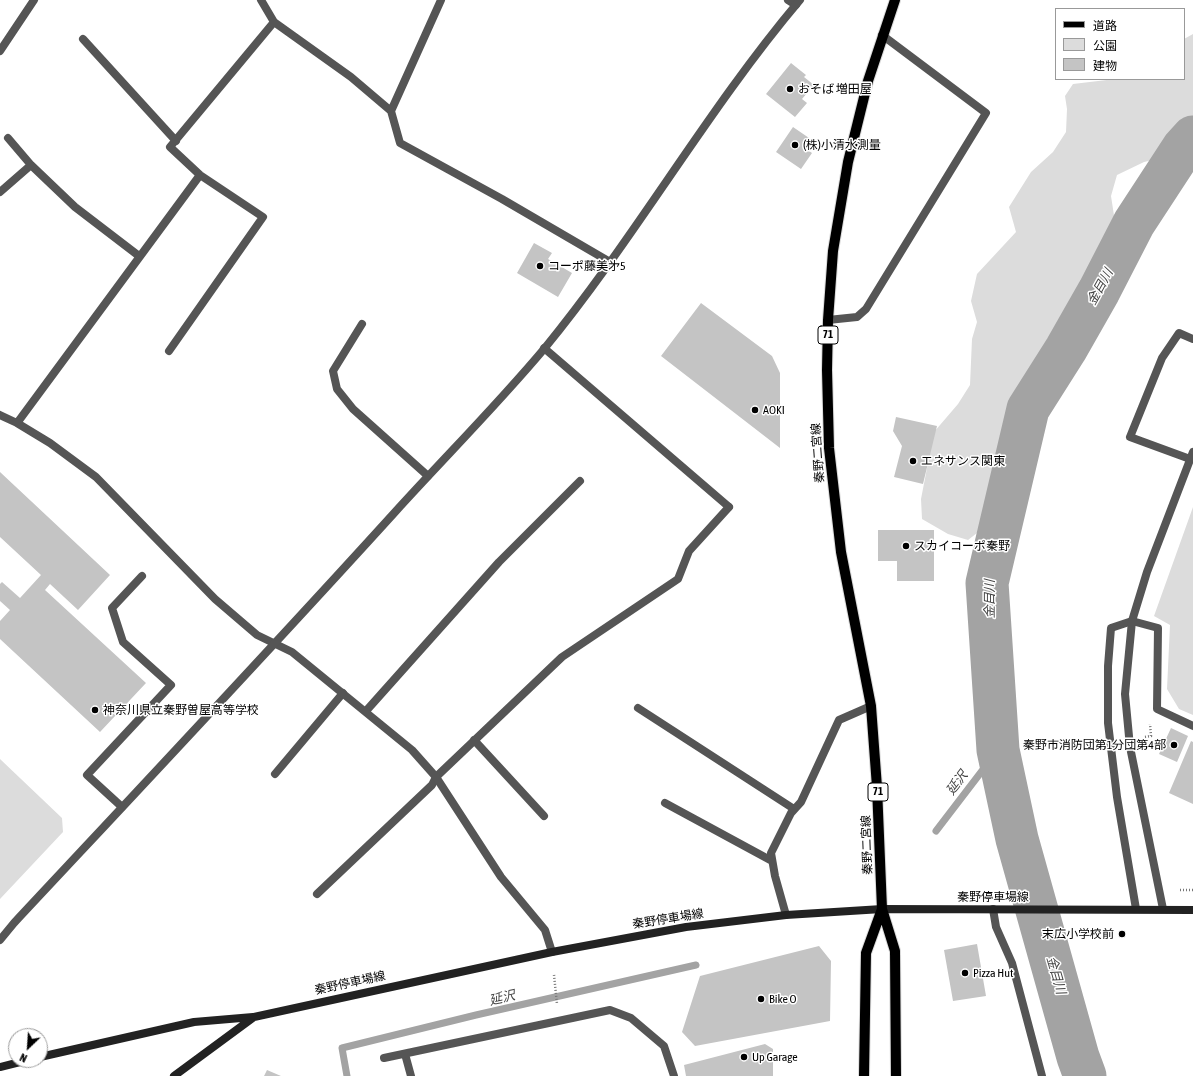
<!DOCTYPE html>
<html>
<head>
<meta charset="utf-8">
<style>
  body { margin:0 }
  #map { position:relative; width:1193px; height:1076px; overflow:hidden; background:#fff; font-family:"Asap Condensed","Noto Sans JP",sans-serif }
  canvas { display:block }
  .legend { position:absolute; left:1055px; top:8px; width:130px; height:72px; box-sizing:border-box; background:#fff; border:1px solid #999; margin:0; padding:5px 7px; list-style:none; font-size:12px; color:#000 }
  .legend li { display:flex; align-items:center; gap:8px; height:20px }
  .legend b { width:20px; border:1px solid #999 }
  .north { position:absolute; left:8px; top:1028px; width:40px; height:40px; box-sizing:border-box; background:#fff; border:1px solid #999; border-radius:50%; rotate:205deg; font-size:11px; font-weight:700; line-height:16px; text-align:center; color:#000 }
  .north::after { content:''; display:block; margin:auto; width:14px; height:18px; background:#000; clip-path:polygon(50% 0,100% 100%,50% 72%,0 100%) }
</style>
</head>
<body>
<div id="map">
<canvas width="1193" height="1076"></canvas>
<ul class="legend">
<li><b style="height:5px;background:#000"></b>道路</li>
<li><b style="height:11px;background:#dcdcdc"></b>公園</li>
<li><b style="height:11px;background:#c4c4c4"></b>建物</li>
</ul>
<div class="north">N</div>
</div>
<script>
const ctx = document.querySelector('canvas').getContext('2d');
ctx.lineJoin = 'round';
function paint(path, color) {
  ctx.fillStyle = color;
  ctx.fill(path, 'evenodd');
}
function stroke(path, color, width, dash) {
  ctx.strokeStyle = color;
  ctx.lineWidth = width;
  ctx.lineCap = dash ? 'butt' : 'round';
  ctx.setLineDash(dash || []);
  ctx.stroke(path);
}
function write(font, color, halo, rows, align = 'center') {
  ctx.font = font + ' "Asap Condensed","Noto Sans JP",sans-serif';
  ctx.lineWidth = 3;
  ctx.setLineDash([]);
  ctx.textBaseline = 'middle';
  ctx.strokeStyle = halo;
  ctx.fillStyle = color;
  for (const [text, x, y, turn = 0] of rows) {
    ctx.save();
    ctx.translate(x, y);
    ctx.rotate((+turn || 0) * Math.PI / 180);
    ctx.textAlign = isNaN(turn) ? turn : align;
    if (halo) ctx.strokeText(text, 0, 0);
    ctx.fillText(text, 0, 0);
    ctx.restore();
  }
}
paint(new Path2D(`
  M1193 34V151L1144 162 1117 175 1111 196 1117 235V275L1105 306 1073 319 1054 349 1038 356 1037 374 1040 404 1035 418 1009 432 1014 450 1004 477 1002 496 986 526 968 540 948 534 922 519 921 499 934 432 958 404 970 385 972 339 977 322 971 301 977 274 1016 232 1009 207 1031 172 1053 152 1066 132 1067 109 1065 96 1073 84 1115 79H1184V39Z
  M1193 507V715L1179 709 1167 689 1170 625 1154 616Z
  M0 759 62 818 63 832 0 899Z`), '#dcdcdc');
stroke(new Path2D(`
  M936 831 998 750
  M347 1076 342 1048 476 1015 696 965`), '#a3a3a3', 7);
stroke(new Path2D(`
  M1085 1076 1078 1057 1017 839 998 750 987 583 1028 409 1066 349 1099 291 1134 223 1183 148 1193 137`), '#a3a3a3', 43);
paint(new Path2D(`
  M791 63 806 75 804 77 814 85 802 99 807 103 795 117 766 94Z
  M793 127 812 140 806 149 812 153 801 169 776 152Z
  M534 243 552 253 548 259 572 273 558 297 517 273Z
  M701 303 772 356 780 373V448L661 356Z
  M896 417 937 426 923 484 894 477 902 446 893 431Z
  M0 472 110 575 78 610 50 584 45 590 146 683 100 732 0 639V621L10 610 0 601V584L2 582 20 598 41 575 0 537Z
  M878 530H934V581H897V561H878Z
  M1171 728 1188 736 1177 762 1159 754Z
  M1191 741 1193 742V804L1169 793Z
  M977 944 986 996 953 1001 944 950Z
  M819 946 831 961 830 1021 695 1046 682 1032 700 976Z
  M765 1044 773 1049V1076H686L684 1065Z
  M267 1070 281 1076H264Z`), '#c4c4c4');
const primary = new Path2D(`
  M895 0 868 81 848 162 833 251 828 320 827 370 829 448 841 552 871 706 877 787 882 909 895 951 896 1076
  M864 1076 866 953 882 909`);
stroke(primary, '#dbdbdb', 12);
stroke(new Path2D(`
  M1145 737 1151 736 1150 724
  M1180 890H1193
  M554 975 557 1004`), '#777', 2.5, [1, 2]);
stroke(new Path2D(`
  M8 138 31 165
  M0 192 31 165 75 207 139 256
  M638 708 794 809
  M366 711 499 562 580 481
  M474 740 544 816
  M275 774 343 693
  M665 803 772 861
  M122 807 87 775 171 685 123 642 112 608 142 576
  M317 894 432 785 436 777 562 657 678 579 689 551 729 507
  M786 915 775 876 771 853 791 813 801 802 839 720 871 706
  M405 1054 411 1076`), '#555', 8);
stroke(new Path2D(`
  M261 0 274 22 351 77 391 111 400 143 502 199 610 262
  M788 0 796 5
  M83 39 176 141
  M0 51 34 0
  M391 111 441 0
  M828 320 857 317 866 309 986 113 882 35
  M362 324 333 371 337 389 353 409 428 476
  M544 348 729 507
  M169 351 263 217 200 175 170 147 274 22
  M0 415 17 423 50 443 96 477 215 599 257 635 292 652 412 750 436 777 501 877 545 930 552 952
  M17 423 200 175
  M1190 459 1130 437 1162 358 1179 333 1193 339
  M993 909 996 927 1012 963 1042 1076
  M1136 909 1117 797 1108 723V666L1111 628 1132 621 1158 628 1157 709 1193 726
  M384 1058 610 1010 631 1018 664 1046 674 1076`), '#555', 8);
stroke(new Path2D(`
  M1163 909 1130 747 1125 694 1132 621 1147 572 1193 452
  M0 940 14 923C142 786 270 650 396 511 445 457 497 405 544 349 636 237 707 110 800 0`), '#555', 8);
stroke(new Path2D(`
  M40 1057 194 1022 253 1017
  M0 1067 28 1060
  M174 1076 254 1017 552 952 686 927 786 915 882 909 1193 910`), '#222', 8);
stroke(primary, '#000', 10);
for (const [x, y, r, color] of [
  [790,89,4,"#000"],
  [795,145,4,"#000"],
  [540,266,4,"#000"],
  [755,410,4,"#000"],
  [913,461,4,"#000"],
  [906,546,4,"#000"],
  [95,710,4,"#000"],
  [1174,745,4,"#000"],
  [1122,934,4,"#000"],
  [965,973,4,"#000"],
  [761,999,4,"#000"],
  [744,1057,4,"#000"]
]) {
  const dot = new Path2D();
  dot.arc(x, y, r, 0, 2 * Math.PI);
  ctx.fillStyle = color;
  ctx.fill(dot);
  stroke(dot, '#fff', 1.5);
}
for (const [x, y, w] of [
  [828,335,20],
  [878,792,20]
]) {
  const box = new Path2D();
  box.roundRect(x - w / 2, y - 9, w, 18, 3);
  ctx.fillStyle = '#fff';
  ctx.fill(box);
  stroke(box, '#000', 1);
}
write('bold 11px', '#000', null, [
  ["71",828,335],
  ["71",878,792]
]);
write('12px', '#000', '#fff', [
  ["おそば 増田屋",798,89],
  ["(株)小清水測量",803,145],
  ["コーポ藤美㐧5",548,266],
  ["AOKI",763,410],
  ["エネサンス関東",921,461],
  ["スカイコーポ秦野",914,546],
  ["神奈川県立秦野曽屋高等学校",103,710],
  ["秦野市消防団第1分団第4部",1166,745,"right"],
  ["末広小学校前",1114,934,"right"],
  ["Pizza Hut",973,973],
  ["Bike O",769,999],
  ["Up Garage",752,1057]
], 'left');
write('12px', '#000', '#fff', [
  ["秦野二宮線",818,453,-94],
  ["秦野二宮線",867,845,-92],
  ["秦野停車場線",993,897],
  ["秦野停車場線",668,919,-9],
  ["秦野停車場線",350,983,-12]
]);
write('italic 13px', '#444', '#fff', [
  ["金目川",1100,287,-61],
  ["金目川",990,599,-90],
  ["延沢",957,783,-53],
  ["金目川",1056,975,74],
  ["延沢",502,998,-13]
]);
</script>
</body>
</html>
